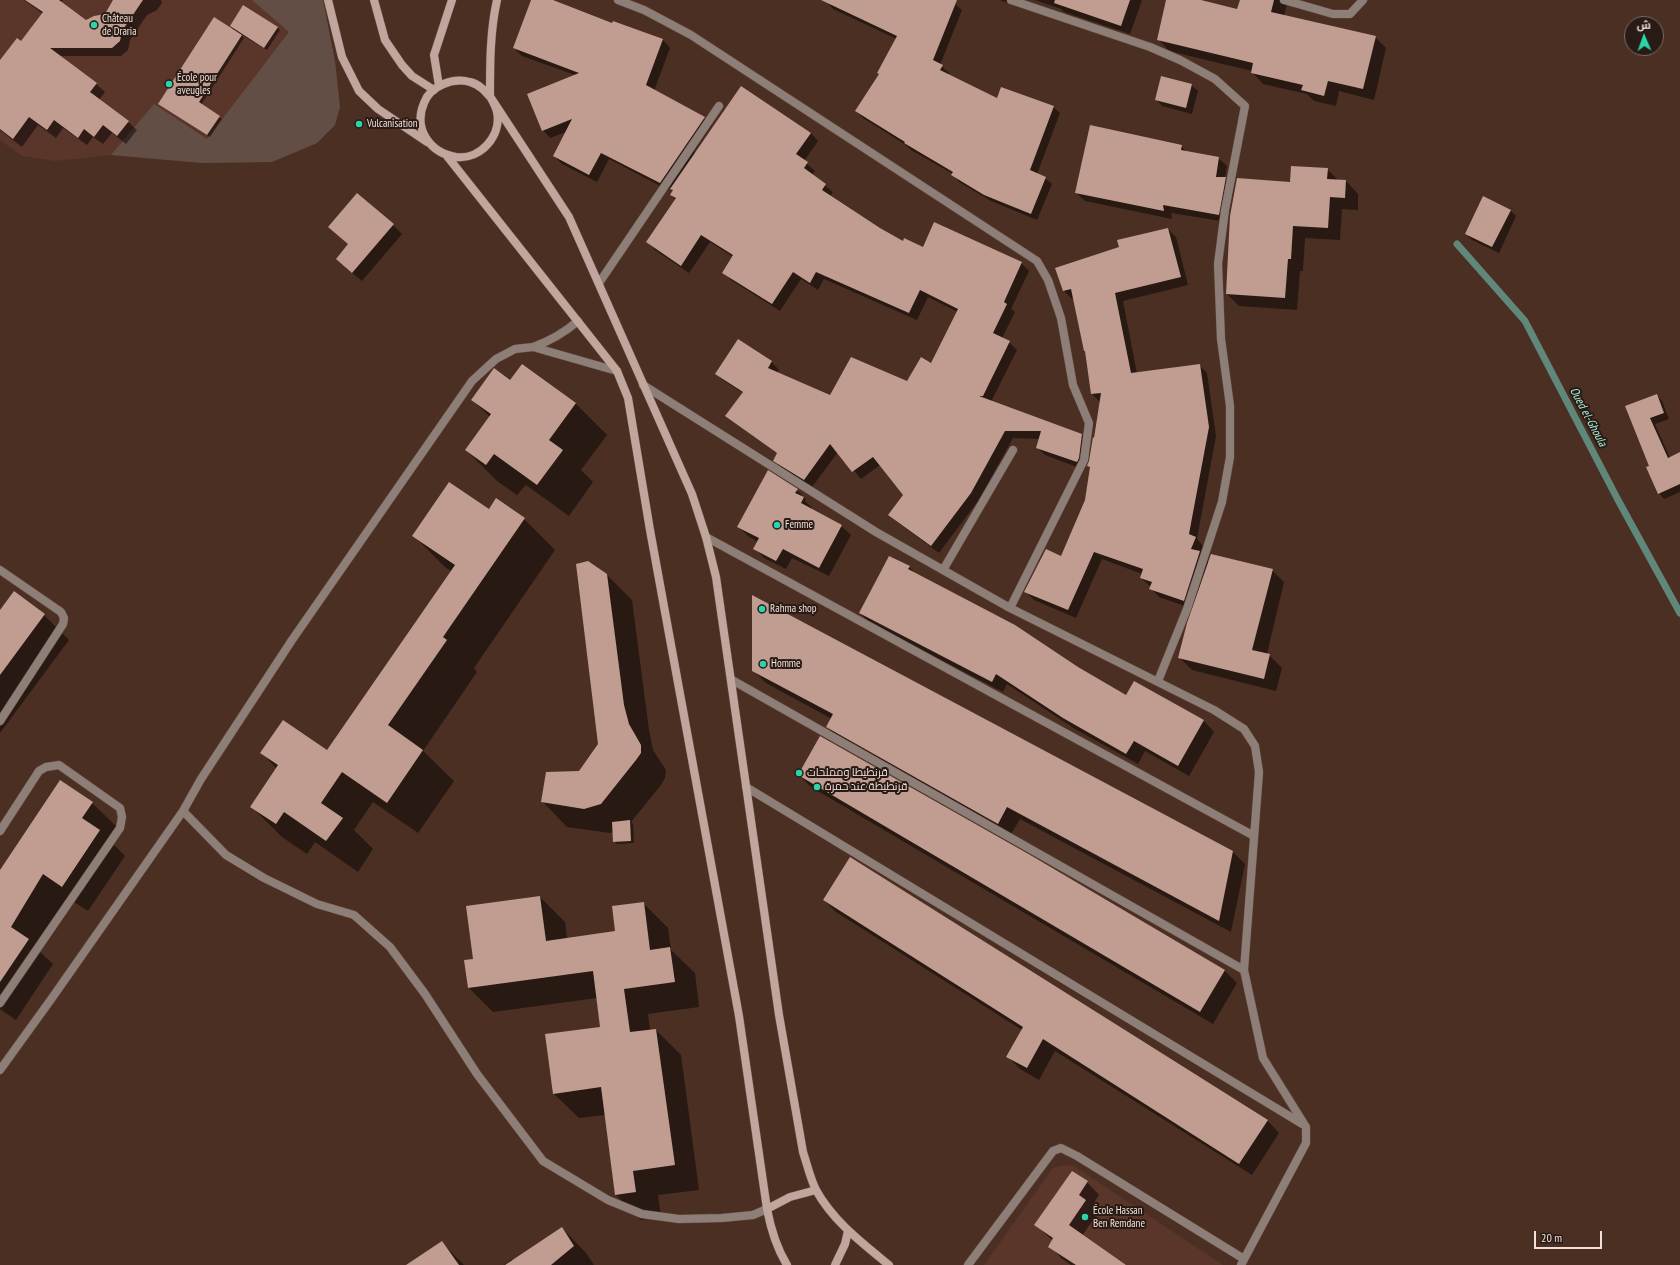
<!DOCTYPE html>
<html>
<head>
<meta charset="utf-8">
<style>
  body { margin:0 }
  #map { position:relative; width:1680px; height:1265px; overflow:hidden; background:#4b2f23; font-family:"PT Sans Narrow",Cairo,sans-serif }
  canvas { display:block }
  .north { position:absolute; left:1624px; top:16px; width:40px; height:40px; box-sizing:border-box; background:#281b15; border:1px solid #796a63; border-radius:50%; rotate:358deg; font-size:11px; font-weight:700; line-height:16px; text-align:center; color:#f3e0d9 }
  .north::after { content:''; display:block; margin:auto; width:14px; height:18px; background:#2bd5ac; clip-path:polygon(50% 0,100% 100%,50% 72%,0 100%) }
  .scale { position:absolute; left:1534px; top:1231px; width:68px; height:18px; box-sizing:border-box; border:2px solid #f3e0d9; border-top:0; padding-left:5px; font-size:12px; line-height:14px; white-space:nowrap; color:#f3e0d9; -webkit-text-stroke:3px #281b15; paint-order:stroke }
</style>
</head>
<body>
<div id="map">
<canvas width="1680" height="1265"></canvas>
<div class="north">ش</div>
<div class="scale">20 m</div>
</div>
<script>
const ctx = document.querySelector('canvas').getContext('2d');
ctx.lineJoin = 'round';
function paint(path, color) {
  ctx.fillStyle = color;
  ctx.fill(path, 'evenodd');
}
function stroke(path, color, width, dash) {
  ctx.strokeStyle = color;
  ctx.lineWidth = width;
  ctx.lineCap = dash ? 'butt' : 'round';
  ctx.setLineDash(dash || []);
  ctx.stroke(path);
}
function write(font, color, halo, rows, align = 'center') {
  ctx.font = font + ' "PT Sans Narrow",Cairo,sans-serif';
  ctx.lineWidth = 4;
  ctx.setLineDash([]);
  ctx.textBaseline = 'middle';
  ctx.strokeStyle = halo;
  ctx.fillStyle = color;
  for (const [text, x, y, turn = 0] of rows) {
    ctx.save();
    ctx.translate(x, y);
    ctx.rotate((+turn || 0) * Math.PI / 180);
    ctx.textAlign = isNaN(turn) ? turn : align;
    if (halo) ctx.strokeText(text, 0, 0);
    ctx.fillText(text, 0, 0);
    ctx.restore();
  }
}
paint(new Path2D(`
  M0 0H323L335 61 340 107 335 125 317 143 272 162 202 163 111 155 55 161 22 156 0 140Z
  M1064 1165 1074 1166 1223 1265H984L1053 1168Z`), '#5a362a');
paint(new Path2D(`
  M252 0H323L335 61 340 107 335 125 317 143 272 162 202 163 111 155 154 104 207 139 289 32Z`), '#634e46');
paint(new Path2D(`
  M24 0H63L61 3 86 21 105 15 114 0H161L162 3 157 10 147 15 130 40 128 50 121 56H59L96 84 105 92 99 100 128 122 137 130 126 144 112 133 103 144 93 137 87 145 63 128 56 138 38 125 22 147 0 130V62L21 42 43 14Z
  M531 0H550L613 24 663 40 670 48 654 91 704 118 712 125 694 152 696 153 811 133 818 141 804 161 815 171 812 175 833 192 830 197 879 229 903 242 923 248 1021 263 1029 271 1011 309 1015 312 1002 338 1009 342 1017 350 991 402 1081 434 1089 442 1085 470 1045 455 1037 447 1040 439 1013 438 978 501 939 553 897 522 890 515 904 495 880 465 861 479 838 452 812 487 782 468 774 460 778 454 735 423 727 416 743 393 724 381 716 374 738 340 772 362 779 370 777 373 830 397 908 382 932 365 958 312 928 297 917 320 824 279 818 290 801 279 780 311 731 280 724 272 733 257 710 242 689 273 655 250 648 242 676 200 671 195 673 191 670 187 668 190 609 159 597 182 562 164 554 156 566 132 550 138 543 130 575 75 522 56 514 48Z
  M828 0H945L955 4 962 10 940 65 949 73 948 75 998 100 1053 107 1060 113 1037 174 1045 178 1052 184 1037 220 991 201 959 182 953 174 911 150 906 145 863 118 856 111 880 74 897 39 833 9 827 2Z
  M999 0H1011L1009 3Z
  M1035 0H1142L1130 34 1064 12 1061 9Z
  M1167 0H1196L1238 10 1241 0H1288L1284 16 1375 37 1386 48 1374 100 1339 91 1336 106 1314 101 1307 94 1263 84 1252 72V71L1169 51 1158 39Z
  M231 26 277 27 280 30 267 50 240 34 244 38 201 105 222 119 210 137 162 106 234 31Z
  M1191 85 1198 91 1192 114 1162 106 1156 99Z
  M1181 146 1187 152 1218 158 1227 166 1225 178 1234 187 1227 222 1171 213 1172 219 1085 201 1076 193Z
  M1327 169 1339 181H1346L1358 194V210L1342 209 1340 240 1305 238 1303 271H1300L1297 310 1239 306 1227 294Z
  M1510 210 1516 216 1499 253 1472 240 1466 234Z
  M393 225 402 234 362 281 346 268Z
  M1168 229 1176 237 1188 285 1123 301 1137 374 1199 365 1207 373 1216 436 1197 539 1203 546 1201 553 1209 562 1272 570 1284 582 1267 654 1269 655 1282 668 1276 691 1192 670 1180 658 1193 609 1159 597 1151 588V587L1141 578 1142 574 1102 559 1076 618 1034 600 1026 592 1062 557 1086 501 1091 468 1088 466 1095 439 1100 402 1092 394 1087 353 1074 298 1072 299 1064 291 1120 248Z
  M522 365 576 404 607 435 581 470 593 482 569 516 526 485 517 495 497 481 466 450 490 417 472 400 510 381Z
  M1657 396 1662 401 1669 419 1655 424 1670 458 1680 453V492L1664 499 1659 493 1650 466 1626 407Z
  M797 490 806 499 805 501 812 508 811 510 841 526 851 535 829 576 792 558 786 569 764 558 755 548 758 542 748 536 739 527Z
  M489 511 524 519 555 550 474 668 477 672 423 751 454 781 418 833 373 802 354 830 373 849 358 872 315 842 307 854 282 837 251 806 277 769 262 753 327 752 451 571 445 567 414 536Z
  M909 567 917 575 1127 696 1135 682 1204 721 1214 732 1189 776 1145 751 1138 764 1075 729 1007 684 1003 692 871 624 860 613Z
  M607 575 632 600 649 730 653 750 666 770 665 778 661 785 631 822 633 824 634 843 617 844 614 841V832L610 833 567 827 543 802 579 772 599 744Z
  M14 593 44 615 69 640 0 733V611Z
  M753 670 1233 852 1245 864 1231 932 1020 819 1010 836 840 739 827 727 832 719 766 683Z
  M799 775 1031 857 1225 971 1237 983 1213 1024 811 787Z
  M92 803 117 827 109 840 125 856 88 911 68 898 37 949 53 964 16 1020 0 1009V872Z
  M540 897 565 922 567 939 616 932 643 903 668 928 671 950 695 973 699 1007 648 1014 650 1030H656L681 1055 699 1190 658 1195 661 1217 641 1220 616 1195 605 1115 579 1118 554 1094 601 1028 597 998 493 1012 469 988 474 960Z
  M824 900 1267 1120 1279 1133 1252 1175 1055 1051 1039 1080 1020 1069 1008 1057 1022 1030 836 912Z
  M1087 1182 1099 1195 1092 1206 1098 1213 1082 1236 1125 1265H1071L1062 1259 1050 1246 1053 1241 1036 1225Z
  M562 1228 586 1253 594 1265H504L512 1259 513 1261Z
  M441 1242 464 1265H409Z`), '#0007');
stroke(new Path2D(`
  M1457 244 1525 321 1618 500 1680 613`), '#60887a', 7);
paint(new Path2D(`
  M25 0H59L86 20 94 16 105 14 113 0H143L122 31 120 41 112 48H50L97 83 90 92 129 121 117 136 103 125 94 137 84 129 78 138 54 120 47 130 29 117 13 139 0 129V60L17 38 21 41 43 12Z
  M531 0H553L612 23 613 21 663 39 646 85 705 117 660 183 601 153 589 175 553 156 572 119 542 131 527 94 579 73 513 48Z
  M821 0H957L933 60 943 65 940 70 997 98 1001 87 1054 106 1030 170 1046 177 1031 214 984 195 951 175 953 172 904 143 905 142 855 111 879 74 877 73 897 36Z
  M1055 0H1130L1121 26 1054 3Z
  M1166 0H1201L1237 9 1240 0H1274L1271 12 1376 36 1363 89 1328 81 1324 96 1301 90 1303 85 1251 73 1253 63 1157 40Z
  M243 5 278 27 264 48 230 26Z
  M214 17 242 35 199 102 220 116 207 135 158 104Z
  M1161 76 1192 84 1186 108 1155 100Z
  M741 86 811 133 796 154 808 162 804 168 826 184 822 190 880 228 903 241 904 238 923 247 934 222 1022 262 1004 302 1007 304 993 333 1010 341 983 396H979L1082 434 1079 458 1077 462 1036 448 1041 431H1005L971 493 931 546 888 515 903 495 873 457 852 472 830 444 804 480 773 461 777 453 725 416 743 392 715 374 738 339 772 361 768 368 830 395 851 357 907 381 921 357 931 363 958 309 920 290 909 313 816 272 810 283 793 272 772 304 722 273 733 255 701 235 681 266 646 242 676 198 670 195 673 190 670 189Z
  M1090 125 1182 145 1181 150 1219 157 1216 177H1226L1219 215 1163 205 1164 211 1075 193Z
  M1291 166 1328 168 1327 179 1346 180 1345 198 1330 197 1328 228 1293 226 1291 259H1288L1285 298 1226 294 1230 216 1237 178 1290 182Z
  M357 193 394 224 352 273 336 259 348 244 328 227Z
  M1483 196 1511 210 1492 247 1465 234Z
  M1168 228 1181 277 1115 293 1131 373 1200 364 1209 427 1189 534 1196 537 1191 549 1200 551 1184 601 1149 589 1152 582 1140 578 1143 569 1094 552 1068 610 1024 592 1046 549 1061 556 1085 500 1090 467 1087 466 1089 461 1093 437 1094 438 1101 393 1091 394 1085 351H1084L1071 289 1063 291 1055 268 1119 247 1117 240Z
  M522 364 576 403 549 440 563 450 537 485 494 454 486 465 465 450 491 414 471 400 494 368 510 380Z
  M1657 394 1664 413 1650 418 1668 458 1680 452V484L1658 494 1646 467 1649 466 1625 406Z
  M768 470 798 489 795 493 804 497 801 503 842 525 819 568 783 549 776 561 753 549 759 538 737 527Z
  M449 482 489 509 496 498 525 518 443 637 447 640 388 725 423 750 387 803 342 772 321 803 343 818 326 841 284 812 276 824 250 807 278 765 260 753 283 720 327 750 455 565 412 536Z
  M1211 554 1273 569 1252 650 1270 654 1264 679 1178 658 1187 623Z
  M889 556 910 566 908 569 1015 625 1078 667 1126 695 1134 681 1204 720 1178 766 1134 741 1126 754 1063 718 996 674 992 682 859 613Z
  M588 561 607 574 624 705 629 724 641 745V753L636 760 601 804 584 809 541 802 546 772 579 771 598 744 576 564Z
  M14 591 45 614 0 675V610Z
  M752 595 1233 851 1219 921 1007 807 998 824 826 727 833 714 752 671Z
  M820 736 1032 856 1225 970 1200 1012 798 775Z
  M60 780 93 802 82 818 100 830 62 887 43 874 11 927 29 939 0 982V870Z
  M630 820 631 841 613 842 612 822Z
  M850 857 1268 1120 1239 1164 1043 1039 1027 1068 1006 1057 1023 1027 823 900Z
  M540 896 546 941 615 931 612 906 644 902 650 950 670 947 675 982 624 989 630 1032 656 1029 675 1165 633 1171 636 1192 615 1195 601 1087 553 1094 545 1034 600 1027 593 971 468 988 464 960 473 959 466 906Z
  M1072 1171 1088 1181 1079 1195 1086 1200 1069 1225 1126 1265H1076L1048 1247 1053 1238 1034 1225Z
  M562 1227 574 1246 551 1265H505Z
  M442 1241 459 1265H406Z`), '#c09d90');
const street = new Path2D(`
  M618 0 644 10 691 35 1037 261 1048 280 1061 318 1073 385 1089 423 1084 460 1010 608
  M1011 0 1150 47 1180 60 1215 79 1245 106 1225 210 1218 264 1221 339 1230 406V457L1222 502 1187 609 1158 681
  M1284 0 1333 14H1350L1363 0
  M599 283 719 106
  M578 321C564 333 550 341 533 347L617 371
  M533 347 515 349 496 359 472 381 292 640 201 779 183 811 226 855 264 878 317 904 354 915 390 947 425 994 477 1074 543 1161 608 1200 642 1214 679 1219 722 1218 753 1215 767 1209
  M643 385 876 532 1010 608 1214 710 1244 729 1255 746 1259 772 1244 970 1263 1058 1306 1127V1143L1241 1265
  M706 537 1254 836
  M0 570 61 612 64 618 63 624 0 721
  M943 570 1013 450
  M732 680 1244 970
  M746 787 1304 1125
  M0 831 39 771 46 767 59 765 120 808 122 817 120 828 0 1003
  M0 1070 52 998 183 811
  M968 1265 1053 1151 1061 1148 1077 1156 1244 1259`);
const secondary = new Path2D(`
  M328 0 342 57 359 91 378 109 427 142
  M374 0 385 40 402 65 412 76 434 90
  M439 86 434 55 452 0
  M490 96C490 64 490 31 497 0
  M491 98C493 102 496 107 497 112 502 136 480 160 456 157 430 153 413 129 424 103 430 86 453 77 470 82 479 84 485 91 491 98L569 217 692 494 706 537 716 577 779 1015 803 1152C807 1164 810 1178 816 1190 833 1221 862 1243 889 1265
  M447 156 617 371 628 398 650 530 739 1016 767 1209C771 1230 776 1247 787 1265
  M767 1209 790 1197 816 1190
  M835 1265 845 1244 848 1231`);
stroke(street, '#664b40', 9);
stroke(secondary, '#664b40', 9);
stroke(street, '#8e7e78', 8);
stroke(secondary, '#c0a69c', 8);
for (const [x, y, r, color] of [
  [94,25,4,"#2bd5ac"],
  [169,84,4,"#2bd5ac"],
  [359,124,4,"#2bd5ac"],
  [777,525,4,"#2bd5ac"],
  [762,609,4,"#2bd5ac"],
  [763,664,4,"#2bd5ac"],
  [799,773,4,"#2bd5ac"],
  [817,787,4,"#2bd5ac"],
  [1085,1217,4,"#2bd5ac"]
]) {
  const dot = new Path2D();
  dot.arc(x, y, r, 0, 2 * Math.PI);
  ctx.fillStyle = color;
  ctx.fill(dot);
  stroke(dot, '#281b15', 1.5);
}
write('11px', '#f3e0d9', '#281b15', [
  ["Château",102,19],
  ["de Draria",102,32],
  ["École pour",177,78],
  ["aveugles",177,91],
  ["Vulcanisation",367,124],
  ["Femme",785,525],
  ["Rahma shop",770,609],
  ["Homme",771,664],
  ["قرنطيطا ومملحات",807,773],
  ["قرنطيطة عند حمرة",825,787],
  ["École Hassan",1093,1211],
  ["Ben Remdane",1093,1224]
], 'left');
write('italic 12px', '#a8f0d8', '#281b15', [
  ["Oued el-Ghoula",1588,417,62]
]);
</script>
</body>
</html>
